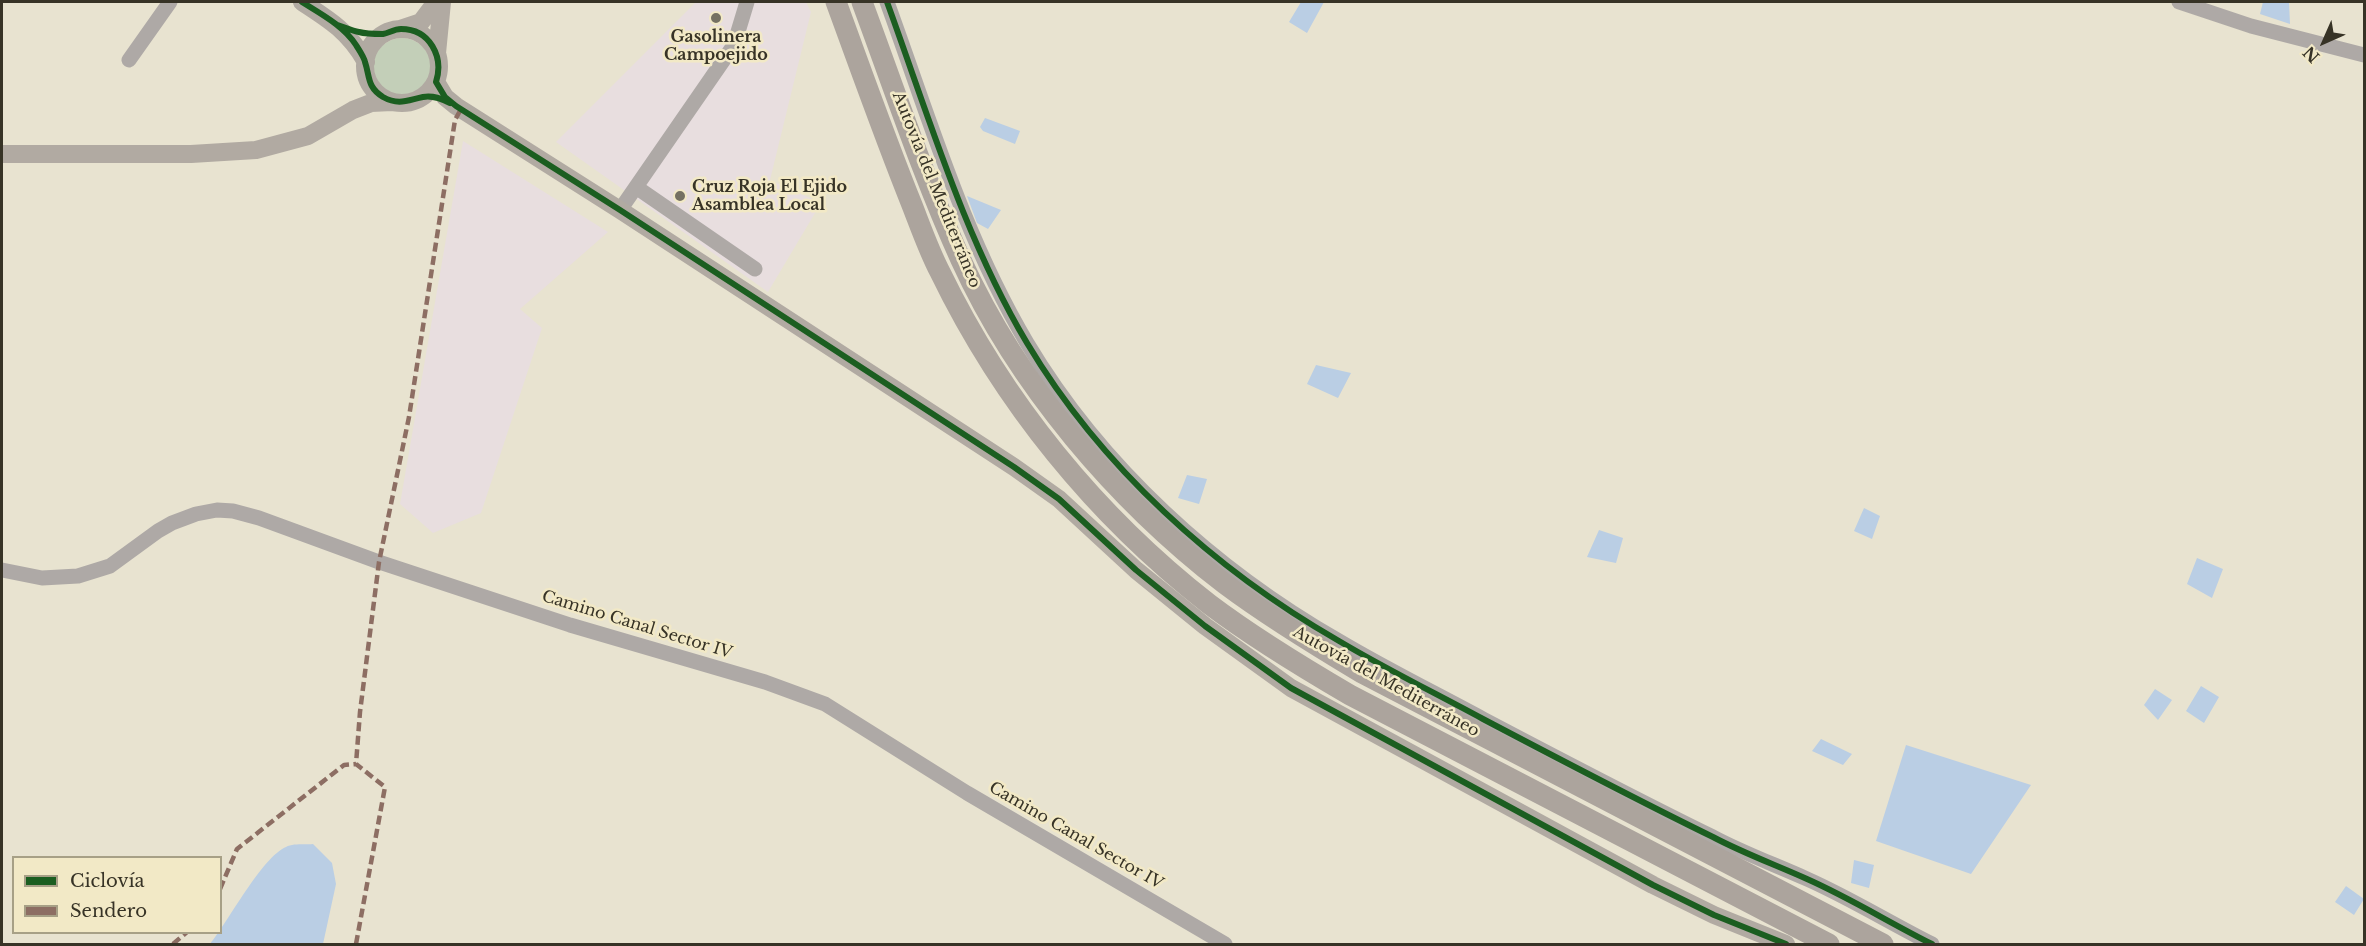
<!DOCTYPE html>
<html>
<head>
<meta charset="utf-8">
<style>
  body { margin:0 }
  #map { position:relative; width:2366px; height:946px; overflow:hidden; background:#e8e3d0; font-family:"Libre Baskerville",serif }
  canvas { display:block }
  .frame { position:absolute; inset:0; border:3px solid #373326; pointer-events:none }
  .legend { position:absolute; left:12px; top:856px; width:210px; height:78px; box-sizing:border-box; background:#f2e9c6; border:2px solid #a7a086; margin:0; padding:8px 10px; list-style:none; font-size:18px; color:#373326 }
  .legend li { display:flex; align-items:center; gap:12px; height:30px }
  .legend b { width:30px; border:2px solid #a7a086 }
  .north { position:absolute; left:2294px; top:12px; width:60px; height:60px; -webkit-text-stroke:4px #f2e9c6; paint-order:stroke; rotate:225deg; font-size:16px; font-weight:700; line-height:24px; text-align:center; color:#373326 }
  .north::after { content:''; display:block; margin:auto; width:21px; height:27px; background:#373326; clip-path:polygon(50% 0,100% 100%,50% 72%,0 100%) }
</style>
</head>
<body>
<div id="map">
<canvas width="2366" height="946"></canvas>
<div class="frame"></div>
<ul class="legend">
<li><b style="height:8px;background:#1b5e20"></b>Ciclovía</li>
<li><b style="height:8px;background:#8d6e63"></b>Sendero</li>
</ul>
<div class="north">N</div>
</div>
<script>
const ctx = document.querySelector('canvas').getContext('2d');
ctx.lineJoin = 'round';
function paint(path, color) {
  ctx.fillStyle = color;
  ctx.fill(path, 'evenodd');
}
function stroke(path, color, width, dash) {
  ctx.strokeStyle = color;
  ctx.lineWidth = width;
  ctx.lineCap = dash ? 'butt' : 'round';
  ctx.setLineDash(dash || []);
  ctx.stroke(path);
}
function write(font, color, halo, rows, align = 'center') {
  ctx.font = font + ' "Libre Baskerville",serif';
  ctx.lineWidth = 5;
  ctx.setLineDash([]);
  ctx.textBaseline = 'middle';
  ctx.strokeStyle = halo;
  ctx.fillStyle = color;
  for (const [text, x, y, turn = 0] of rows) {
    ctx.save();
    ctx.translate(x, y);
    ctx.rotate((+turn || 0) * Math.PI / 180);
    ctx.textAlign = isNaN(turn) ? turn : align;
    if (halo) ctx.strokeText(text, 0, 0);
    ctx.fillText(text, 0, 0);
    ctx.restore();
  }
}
paint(new Path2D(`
  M696 2H806L811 12 770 180 821 203 768 292 556 142Z
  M463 141 608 232 520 309 542 328 481 513 433 533 400 504Z`), '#e8dedf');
paint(new Path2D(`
  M373 67a29 29 0 1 1 58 0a29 29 0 1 1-58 0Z`), '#c3cfb8');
paint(new Path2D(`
  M1301 2H1324L1307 33 1289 22Z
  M2263 2H2289L2290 24 2260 14Z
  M985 118 1020 131 1015 144 983 131 980 127Z
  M967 196 1001 210 988 229 977 223Z
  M1316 365 1351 373 1338 398 1307 384Z
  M1187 475 1207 479 1199 504 1178 498Z
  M1864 508 1880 516 1872 539 1854 531Z
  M1599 530 1623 538 1616 563 1587 557Z
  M2197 558 2223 569 2212 598 2187 584Z
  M2201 686 2219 697 2204 723 2186 711Z
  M2155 689 2172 700 2158 720 2144 705Z
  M1821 739 1852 754 1843 765 1812 751Z
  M1906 745 2031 785 1971 874 1876 841Z
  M313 844 332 863 336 884 323 944H210C228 922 262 857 286 847 293 843 305 845 313 844Z
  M1854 860 1874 865 1869 888 1851 883Z
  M2346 886 2364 899 2354 915 2335 902Z`), '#bacee4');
stroke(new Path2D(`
  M887 2C929 117 964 237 1027 343 1101 467 1215 570 1339 641 1386 669 1435 693 1483 719 1559 759 1635 799 1713 837 1743 853 1776 865 1807 879 1850 898 1890 923 1932 944
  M2179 2 2251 26 2364 55
  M129 60 170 2
  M636 187 755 269
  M620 210 734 45 747 2
  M2 570 42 578 78 576 110 566 158 531 172 523 196 514 217 510 233 511 259 518 379 562 570 625 765 682 825 704 967 793 1225 944`), '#aea9a6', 15);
stroke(new Path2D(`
  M302 2C330 20 349 32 366 62
  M400 29 421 22 436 2
  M365 66a37 37 0 1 1 74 0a37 37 0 1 1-74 0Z
  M437 53 442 2
  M436 82 445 97 456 106 620 210 1014 467 1059 499 1136 570 1205 626 1291 688 1653 885 1714 915 1786 944
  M2 154H191L256 150 308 136 353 110 371 103 392 102`), '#b1aaa2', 18);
stroke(new Path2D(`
  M836 2C861 70 885 138 912 205 921 228 929 251 940 272 1003 402 1096 516 1209 604 1254 638 1302 667 1350 695L1829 944
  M862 2C894 88 923 176 961 260 1018 385 1117 501 1225 584 1269 617 1315 645 1362 673L1883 944`), '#aca49d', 21);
stroke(new Path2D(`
  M220 889 237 849 344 765 356 764
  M173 944 187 932
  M356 944 385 787 356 764 360 712 379 562 409 417 455 120 461 109`), '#8d6e63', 4.5, [9, 4.5]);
stroke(new Path2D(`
  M302 2C321 14 344 26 356 45 359 50 364 57 365 62 370 77 367 87 383 97 399 106 408 100 423 97 433 95 442 99 450 103
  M887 2C929 117 964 237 1027 343 1101 467 1215 570 1339 641 1386 669 1435 693 1483 719 1559 759 1635 799 1713 837 1743 853 1776 865 1807 879 1850 898 1890 923 1932 944
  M337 25C344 27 352 31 359 32 366 34 376 34 383 34 389 33 394 29 401 29 430 29 444 57 436 82L445 97 456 106 620 210 1014 467 1059 499 1136 570 1205 626 1291 688 1653 885 1714 915 1786 944`), '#1b5e20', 6);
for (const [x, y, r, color] of [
  [716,18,6,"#757162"],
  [680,196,6,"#757162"]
]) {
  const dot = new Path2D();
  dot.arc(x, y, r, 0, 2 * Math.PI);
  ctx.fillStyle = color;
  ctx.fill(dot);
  stroke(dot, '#f2e9c6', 2);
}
write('bold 16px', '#373326', '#f2e9c6', [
  ["Gasolinera",716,37],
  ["Campoejido",716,55],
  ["Cruz Roja El Ejido",692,187,"left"],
  ["Asamblea Local",692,205,"left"]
]);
write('16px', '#373326', '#f2e9c6', [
  ["Autovía del Mediterráneo",936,190,68],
  ["Camino Canal Sector IV",637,625,17],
  ["Autovía del Mediterráneo",1386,682,29],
  ["Camino Canal Sector IV",1076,836,30]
]);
</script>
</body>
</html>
